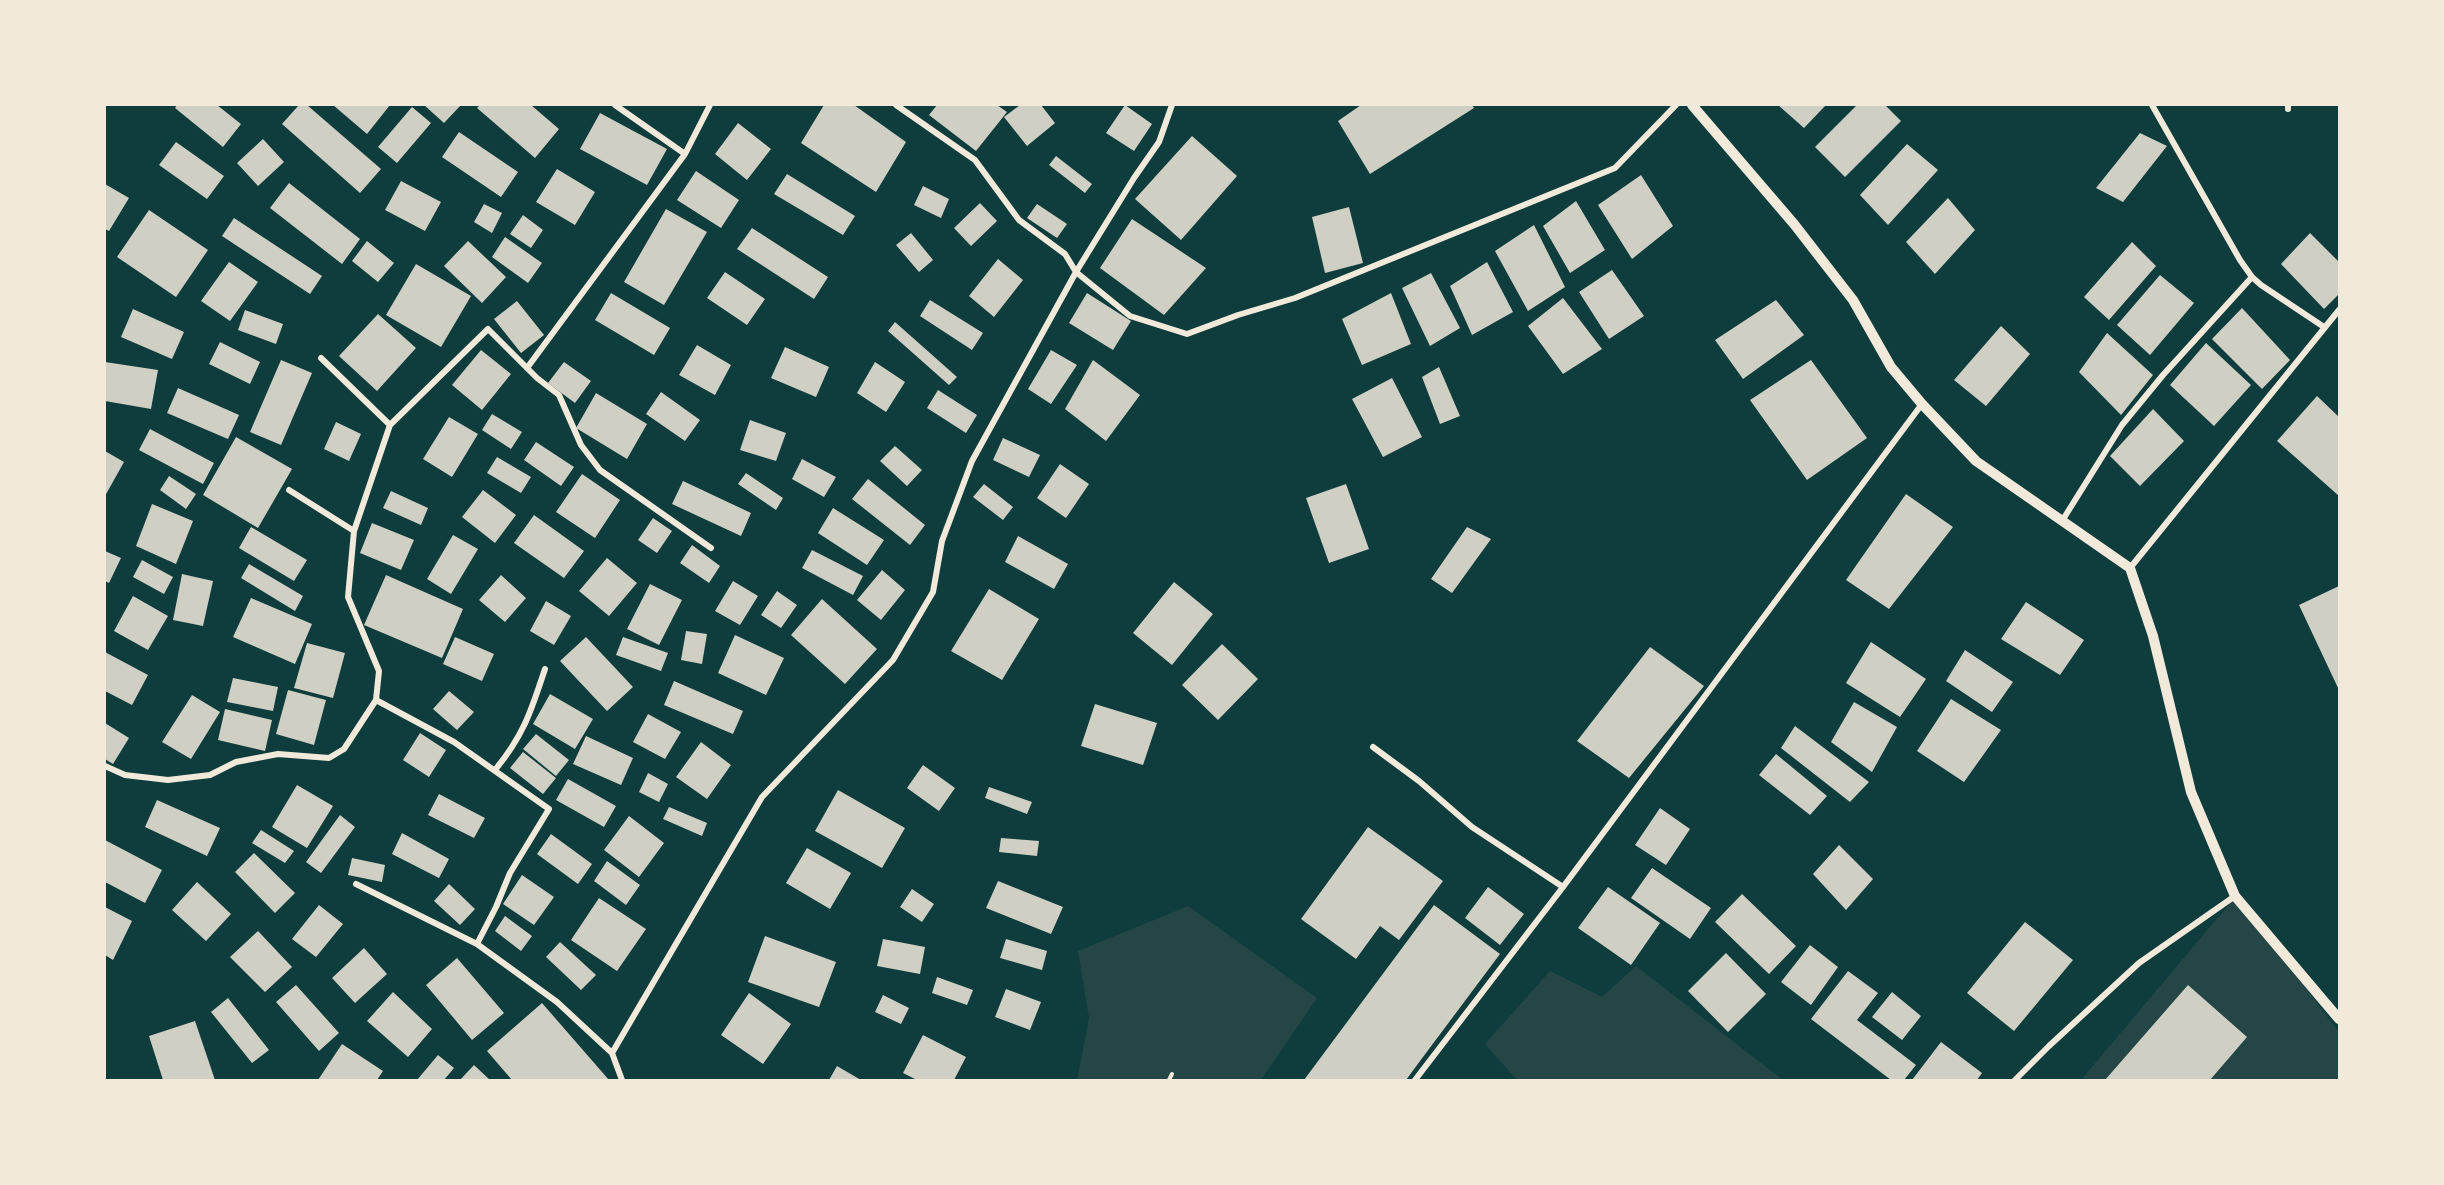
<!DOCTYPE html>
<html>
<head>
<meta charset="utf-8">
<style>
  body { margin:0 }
  #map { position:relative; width:2444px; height:1185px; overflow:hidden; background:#0f3d3e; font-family:Poppins,sans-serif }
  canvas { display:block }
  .frame { position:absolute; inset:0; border:106px solid #f1e9da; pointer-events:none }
</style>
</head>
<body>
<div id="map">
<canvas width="2444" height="1185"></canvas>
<div class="frame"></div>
</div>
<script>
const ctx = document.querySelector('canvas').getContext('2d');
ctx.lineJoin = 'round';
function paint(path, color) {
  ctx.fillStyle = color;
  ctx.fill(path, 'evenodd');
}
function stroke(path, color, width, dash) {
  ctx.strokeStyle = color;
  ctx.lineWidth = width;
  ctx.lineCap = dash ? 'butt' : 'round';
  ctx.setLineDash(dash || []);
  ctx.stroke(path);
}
paint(new Path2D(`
  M2236 896 2339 1032V1080H2081Z
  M1188 906 1317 998 1261 1080H1077L1089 1018 1078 951Z
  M1636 966 1783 1080H1517L1485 1044 1550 971 1602 997Z`), '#244646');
paint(new Path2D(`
  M177 105H217L241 124 223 147 175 108Z
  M299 105H307L381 169 360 193 282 124Z
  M333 105H390L367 134Z
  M424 105H461L444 123Z
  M480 105H531L559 129 535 158 477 108Z
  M824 105H854L906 142 876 192 801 143Z
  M937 105H997L1007 112 976 151 929 115Z
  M1020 105H1041L1055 123 1027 146 1004 117Z
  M1125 105 1152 124 1134 151 1106 133Z
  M1361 105H1472L1474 108 1370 174 1338 121Z
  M1778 105H1826L1804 128Z
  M1857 105H1885L1901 121 1845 177 1815 147Z
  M412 107 431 123 397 163 378 147Z
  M600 113 667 149 647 185 580 149Z
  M738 123 771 149 747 180 715 154Z
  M459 132 518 172 501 197 442 157Z
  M2140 133 2167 146 2123 202 2096 188Z
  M1192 136 1237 176 1181 240 1135 199Z
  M263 139 284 162 258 186 237 163Z
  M176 142 224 176 207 199 159 165Z
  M1907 144 1938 170 1888 225 1860 195Z
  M1056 156 1092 184 1085 193 1049 165Z
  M557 169 595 192 575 225 536 202Z
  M696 171 739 200 721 228 677 200Z
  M787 174 855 216 843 235 774 194Z
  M1641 175 1673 226 1632 259 1598 205Z
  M401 181 441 202 425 231 385 210Z
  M289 183 360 239 342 264 270 208Z
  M105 184 129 198 109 231 105 229Z
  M923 186 949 199 941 218 914 205Z
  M1948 198 1975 230 1935 274 1906 242Z
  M1576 201 1605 250 1570 273 1543 226Z
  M980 203 997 221 971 246 954 228Z
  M484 204 502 213 492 233 474 222Z
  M1037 204 1067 224 1057 238 1027 218Z
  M1349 207 1363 263 1325 273 1312 217Z
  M666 209 707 232 664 305 624 282Z
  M149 210 208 250 176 297 117 257Z
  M523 215 543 230 531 248 510 234Z
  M234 218 322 276 310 294 222 236Z
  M1132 219 1206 268 1164 315 1100 268Z
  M1534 225 1565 287 1528 311 1495 251Z
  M752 228 828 277 814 299 737 249Z
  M911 233 933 260 919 272 896 245Z
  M2310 233 2339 262V294L2324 309 2281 264Z
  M505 237 542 263 528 283 492 257Z
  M367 241 394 263 378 282 352 261Z
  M468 241 506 277 482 303 444 266Z
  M2132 242 2156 266 2109 320 2084 297Z
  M998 259 1023 280 994 317 969 296Z
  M229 262 258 282 230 321 201 301Z
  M1487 262 1513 312 1472 335 1450 286Z
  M416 264 471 296 441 347 386 315Z
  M1612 270 1644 316 1609 339 1579 292Z
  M725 272 765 299 747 325 707 298Z
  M1431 273 1460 328 1430 346 1402 288Z
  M2160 275 2194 303 2150 355 2117 325Z
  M611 293 670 328 654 355 595 320Z
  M1087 293 1131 321 1113 350 1069 323Z
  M1391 293 1411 344 1362 365 1342 319Z
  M1563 298 1602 349 1563 374 1528 326Z
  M930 300 983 333 972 350 920 316Z
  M1776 300 1804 335 1743 379 1715 340Z
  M517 301 544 335 521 353 494 319Z
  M2242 308 2290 360 2262 389 2212 339Z
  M133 309 184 332 172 359 121 337Z
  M245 310 283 324 276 344 238 330Z
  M378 314 416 348 377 391 339 356Z
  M895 322 957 377 949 385 888 331Z
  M2001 326 2030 354 1986 406 1954 380Z
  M2107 333 2153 375 2121 415 2079 372Z
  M220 342 260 362 250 384 209 364Z
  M2206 343 2251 385 2214 426 2170 385Z
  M697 345 731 365 715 395 679 375Z
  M785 347 829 367 816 397 771 378Z
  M481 350 511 374 482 410 452 385Z
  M1051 350 1077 365 1051 404 1028 389Z
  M281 360 312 373 281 445 250 432Z
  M1093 360 1140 395 1106 441 1065 409Z
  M1811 360 1867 438 1807 480 1750 400Z
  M105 362 158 370 151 409 105 401Z
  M564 362 591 381 575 403 548 383Z
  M875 362 905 382 886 412 857 393Z
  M1439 367 1460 416 1440 424 1422 377Z
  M1392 378 1422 437 1383 457 1352 399Z
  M178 388 239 415 228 439 167 413Z
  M938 390 977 415 966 433 927 408Z
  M661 392 700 420 685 441 646 414Z
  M596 393 647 424 627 459 576 428Z
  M2317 396 2339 417V496L2277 441Z
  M2153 409 2184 441 2140 486 2110 456Z
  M492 414 522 432 511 449 482 430Z
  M449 417 478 434 452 477 423 459Z
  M750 420 786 433 776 461 740 450Z
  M336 422 361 434 349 461 324 449Z
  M150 429 214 463 203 484 139 450Z
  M236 437 292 469 258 528 203 495Z
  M1003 438 1040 455 1029 477 993 460Z
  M536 442 574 467 561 486 524 460Z
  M895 446 922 470 907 486 880 461Z
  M105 451 124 462 105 496Z
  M497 457 531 477 521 493 487 473Z
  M802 459 836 477 824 497 792 479Z
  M1060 464 1089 484 1066 518 1037 498Z
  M746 473 783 498 776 510 738 484Z
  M582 474 620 500 595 538 556 512Z
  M169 476 196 494 186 509 160 490Z
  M868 479 925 525 910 545 852 499Z
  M683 481 751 513 741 536 672 504Z
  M984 484 1013 507 1003 520 973 497Z
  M1346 484 1369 549 1329 563 1306 498Z
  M483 490 516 515 495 543 462 517Z
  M391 491 428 508 421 525 383 508Z
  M1906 494 1953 527 1889 609 1846 580Z
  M152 504 193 521 176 564 136 546Z
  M833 508 884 540 867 565 818 533Z
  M534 515 584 551 564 578 514 543Z
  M653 518 672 531 657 553 638 540Z
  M372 523 414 540 401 570 360 553Z
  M251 527 307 560 294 581 239 548Z
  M1467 527 1491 539 1452 593 1431 579Z
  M453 535 478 549 451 594 427 579Z
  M1018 536 1068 564 1054 589 1005 562Z
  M692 545 720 566 709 583 680 563Z
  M812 550 863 576 853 595 802 568Z
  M105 551 121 558 109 583 105 581Z
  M607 558 637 583 609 616 579 591Z
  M142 560 173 577 164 594 133 577Z
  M249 564 303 596 295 611 241 578Z
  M882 570 905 590 881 620 857 600Z
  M182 574 213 581 203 626 173 620Z
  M386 575 463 609 442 658 364 625Z
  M501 575 526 598 505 622 479 600Z
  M733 581 758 596 740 625 715 611Z
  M1174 582 1213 614 1172 665 1133 633Z
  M650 584 682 600 659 645 627 629Z
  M2339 586V690L2299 605Z
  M989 589 1039 619 1002 680 951 651Z
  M777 591 797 605 781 628 761 615Z
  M133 596 168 616 148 650 114 631Z
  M251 598 312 624 295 664 233 637Z
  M822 599 877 649 845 684 791 635Z
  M546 601 571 616 554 645 530 631Z
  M2026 602 2084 640 2060 675 2001 639Z
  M686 631 707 634 702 664 681 660Z
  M735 635 784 658 766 695 718 673Z
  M455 637 494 654 482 681 443 664Z
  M586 637 633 687 607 711 560 661Z
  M623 637 668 653 661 671 616 655Z
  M1871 642 1926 679 1900 717 1846 683Z
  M307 643 345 653 333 698 294 688Z
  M1222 644 1258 679 1218 720 1182 685Z
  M1650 647 1704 686 1629 778 1577 741Z
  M1965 650 2013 682 1992 712 1946 681Z
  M105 652 148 675 132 705 105 691Z
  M233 678 278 687 273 711 227 702Z
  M674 681 743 711 733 734 664 705Z
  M288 690 326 700 314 745 276 734Z
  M449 691 474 712 457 730 433 709Z
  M550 694 593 719 575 749 533 724Z
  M192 695 220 712 191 759 162 742Z
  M1951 699 2001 730 1964 782 1917 751Z
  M1854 702 1897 727 1872 772 1831 742Z
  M1095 704 1157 723 1143 765 1081 746Z
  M225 709 272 720 265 751 218 740Z
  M648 714 681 732 665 759 633 742Z
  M105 723 129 738 113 764 105 759Z
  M1795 726 1869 782 1850 802 1781 748Z
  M420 733 446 750 429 777 403 760Z
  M536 734 569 760 556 776 523 749Z
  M586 736 633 758 621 785 573 764Z
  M701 742 731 765 707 799 676 777Z
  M523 752 556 778 543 794 510 768Z
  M1776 754 1827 796 1810 815 1759 775Z
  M923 765 955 788 939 811 907 788Z
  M648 773 668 784 659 802 639 792Z
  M568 779 616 806 604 827 556 800Z
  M297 785 333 806 307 848 272 827Z
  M989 787 1032 802 1027 814 985 798Z
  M838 790 905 828 882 868 815 831Z
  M439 794 485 818 474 838 428 815Z
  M157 800 220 828 207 856 145 827Z
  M669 807 707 823 702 836 663 819Z
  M1660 808 1690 829 1666 865 1635 845Z
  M340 815 355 827 321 873 306 862Z
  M629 816 664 843 639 877 604 850Z
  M1368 827 1443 881 1399 940 1380 926 1356 959 1301 919Z
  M261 830 294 851 285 863 252 843Z
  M402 833 449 859 439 878 392 854Z
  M551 834 592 864 578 884 537 854Z
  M1001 838 1039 841 1037 856 999 852Z
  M105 840 162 870 145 903 105 882Z
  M1839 845 1873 879 1846 910 1813 874Z
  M807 848 851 873 830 909 786 883Z
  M254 853 295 893 275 913 235 872Z
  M352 858 385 865 382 882 348 875Z
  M607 861 640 885 626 905 594 881Z
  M1652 868 1711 908 1690 939 1631 898Z
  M522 875 554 897 534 925 503 904Z
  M998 881 1063 907 1051 934 986 908Z
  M197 882 231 914 206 941 172 910Z
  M449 884 475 909 460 925 434 901Z
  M1488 887 1524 914 1500 945 1465 918Z
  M1608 887 1660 923 1631 965 1578 928Z
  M912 889 934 904 922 922 900 907Z
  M1742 894 1796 946 1769 974 1715 922Z
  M599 898 646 929 617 971 571 940Z
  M319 905 343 924 316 957 292 939Z
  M1434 905 1500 954 1423 1057 1406 1080H1304Z
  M105 907 132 921 113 960 105 955Z
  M505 916 532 936 521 951 495 931Z
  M2025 922 2073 960 2014 1031 1967 993Z
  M258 931 292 967 265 992 230 957Z
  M765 936 836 962 819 1007 748 982Z
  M883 939 925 947 920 974 877 966Z
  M1006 939 1047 951 1042 970 1000 958Z
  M560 942 596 975 581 990 546 957Z
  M1810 945 1838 967 1811 1005 1781 982Z
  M364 948 387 974 355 1003 332 978Z
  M1726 953 1766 994 1728 1032 1688 991Z
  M457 958 504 1013 472 1040 426 985Z
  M1848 971 1878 993 1857 1020 1916 1065 1904 1080H1891L1811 1019Z
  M937 977 973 990 967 1005 932 993Z
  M296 985 339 1033 319 1051 276 1002Z
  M2188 985 2247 1037 2210 1080H2105Z
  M1006 989 1041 1002 1030 1030 995 1017Z
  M393 992 432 1029 408 1057 367 1021Z
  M1892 992 1921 1016 1902 1040 1872 1017Z
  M749 993 791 1024 763 1064 721 1035Z
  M883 995 909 1008 901 1024 875 1012Z
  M228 998 269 1050 252 1063 211 1012Z
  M542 1003 609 1080H512L487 1051Z
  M195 1021 215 1080H163L149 1036Z
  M923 1035 966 1057 954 1080H917L903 1073Z
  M1941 1042 1982 1073 1977 1080H1912Z
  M342 1044 383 1071 377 1080H318Z
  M438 1055 454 1068 444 1080H417Z
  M474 1065 490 1080H460Z
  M837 1066 861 1080H829Z`), '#cfcfc3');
stroke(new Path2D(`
  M1169 1080 1172 1074`), '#f1e9da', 4);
stroke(new Path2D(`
  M615 105 685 154
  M896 105 975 160 1019 220 1065 254 1076 272 1130 316 1187 334 1238 315 1295 298 1615 168 1676 105
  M2152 105 2240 260 2252 277 2261 285 2324 327
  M2288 105V109
  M321 358 390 425
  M527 368 685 154 710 105
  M289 490 354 531
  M2062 521 2122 425 2163 375 2252 277
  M2130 568 2339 310
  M1373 747 1419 781 1472 827 1563 887
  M105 766 125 775 168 780 210 775 236 762 278 754 329 758 344 749 376 700
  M495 770C524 735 531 711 545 669
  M356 884 477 944 557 1002 612 1053 622 1080
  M477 944 496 907 510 873 549 809 454 742 376 700 379 671 348 597 354 531 390 425 488 329 537 378 559 395 581 445 600 470 711 548
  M612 1053 762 797 893 660 933 592 942 541 972 461 1076 272 1134 178 1159 142 1172 105
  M1415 1080 1563 887 1922 404
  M2015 1080 2049 1046 2139 963 2235 896`), '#f1e9da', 6);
stroke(new Path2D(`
  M1692 105 1794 224 1853 300 1891 367 1922 404 1976 461 2130 568 2153 636 2191 792 2235 896 2339 1019`), '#f1e9da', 10);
</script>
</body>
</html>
